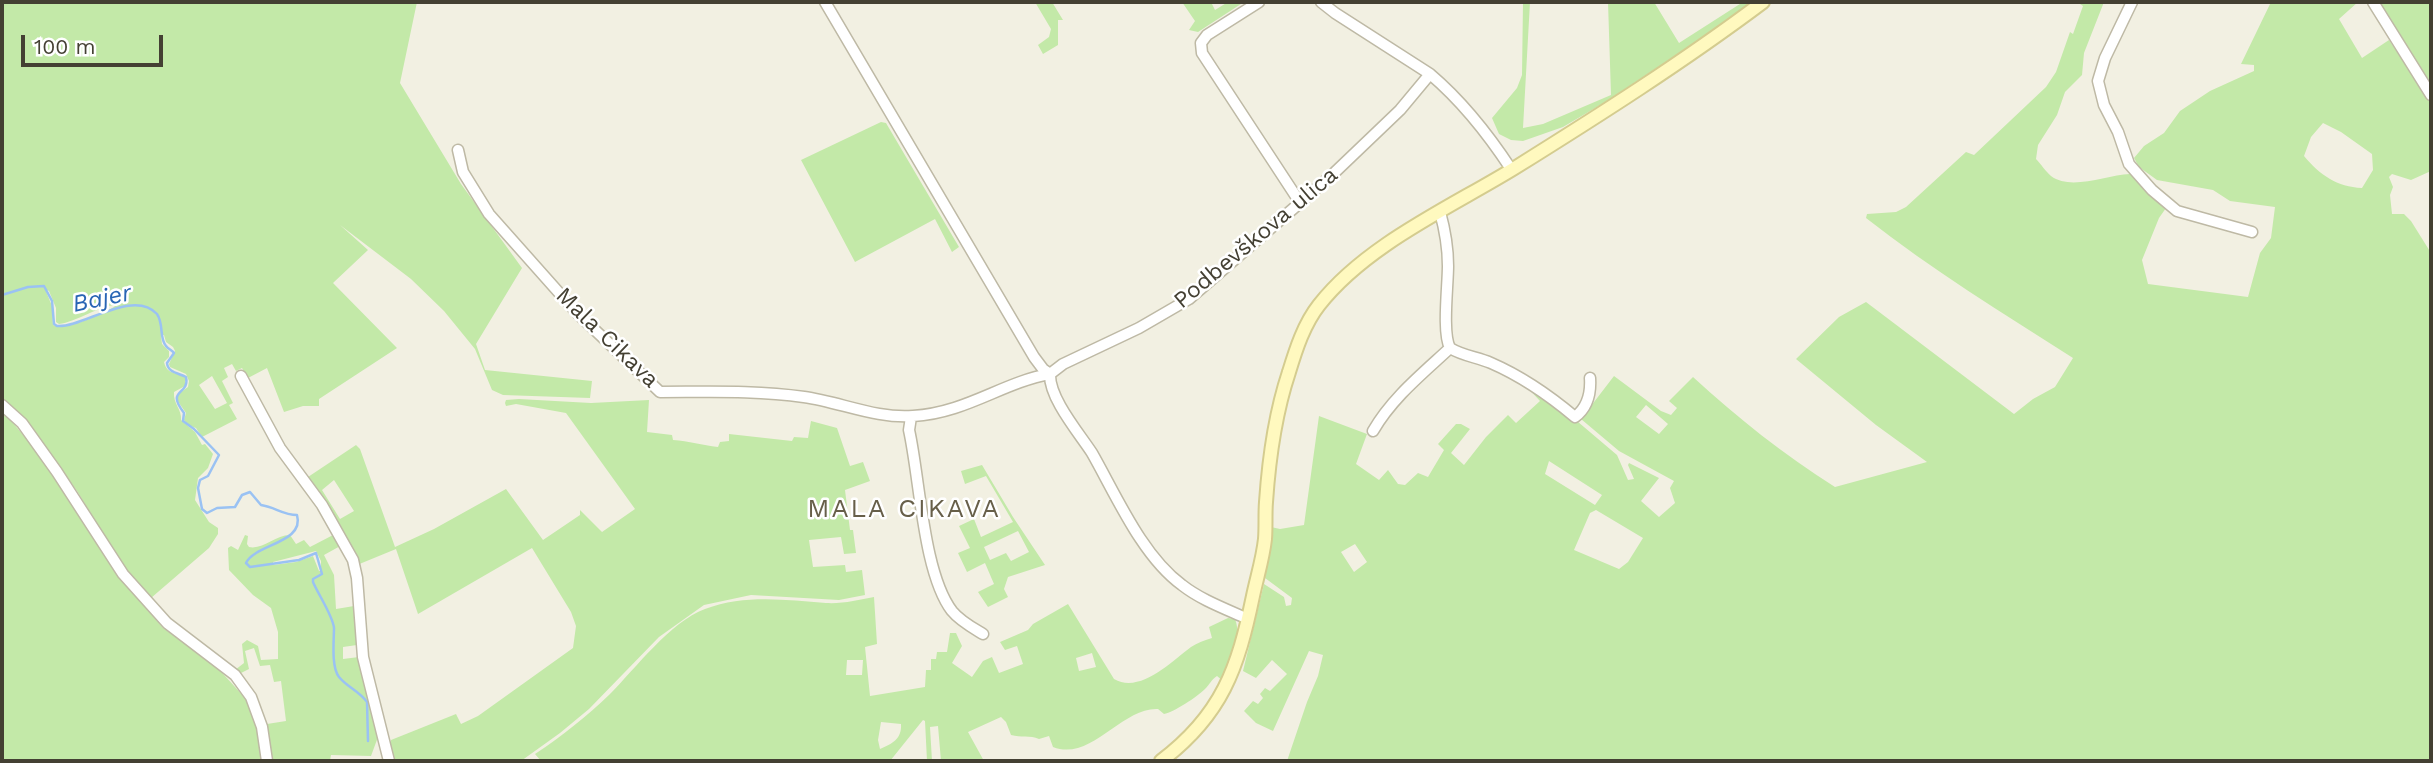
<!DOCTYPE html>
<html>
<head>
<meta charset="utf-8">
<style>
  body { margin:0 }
  #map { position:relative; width:2433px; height:763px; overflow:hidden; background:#f2f0e2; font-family:"Work Sans",sans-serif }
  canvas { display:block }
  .frame { position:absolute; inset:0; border:4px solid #444033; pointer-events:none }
  .scale { position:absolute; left:21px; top:35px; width:142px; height:32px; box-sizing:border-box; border:4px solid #444033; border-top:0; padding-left:9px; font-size:21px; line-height:24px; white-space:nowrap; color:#444033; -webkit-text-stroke:5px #fff; paint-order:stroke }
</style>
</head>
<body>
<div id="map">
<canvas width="2433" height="763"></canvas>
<div class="frame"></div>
<div class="scale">100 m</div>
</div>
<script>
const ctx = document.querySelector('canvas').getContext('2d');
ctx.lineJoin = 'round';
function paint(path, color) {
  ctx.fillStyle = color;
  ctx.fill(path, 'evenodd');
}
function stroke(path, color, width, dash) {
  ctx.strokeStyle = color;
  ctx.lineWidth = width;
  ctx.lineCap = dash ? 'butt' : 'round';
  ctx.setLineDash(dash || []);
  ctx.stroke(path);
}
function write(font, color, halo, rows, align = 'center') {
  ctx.font = font + ' "Work Sans",sans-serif';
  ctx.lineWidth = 5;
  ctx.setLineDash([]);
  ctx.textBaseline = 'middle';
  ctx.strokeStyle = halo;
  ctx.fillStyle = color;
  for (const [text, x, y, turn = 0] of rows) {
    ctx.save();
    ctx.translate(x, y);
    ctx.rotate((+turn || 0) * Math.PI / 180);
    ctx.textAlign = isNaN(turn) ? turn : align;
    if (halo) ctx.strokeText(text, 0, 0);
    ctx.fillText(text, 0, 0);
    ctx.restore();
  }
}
paint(new Path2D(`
  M2 2H417L400 83 461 184 522 268 476 344 485 370 592 381 590 398 503 395 492 390 475 349 444 311 411 279 340 225 368 250 333 283 397 348 319 399V406H303L284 412 267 368 248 378 242 368 236 371 232 364 224 368 228 377 222 381 233 403 229 405 237 419 202 437 196 428 188 425 184 420 186 413 177 400 178 394 188 387 189 381 186 374 170 367 169 364 175 351 173 347 166 342 164 335H161L162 344 169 351V357L164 362C167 375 177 372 185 377V386L174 392C173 404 182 409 181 420L195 432 202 445 205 444 213 454 208 468 198 478 195 500 209 522 218 528V534L209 548 151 598 123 566 77 491 21 414 2 399ZM45 289 49 291 56 308V322L59 324C76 322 103 304 117 305 105 313 67 331 53 325L52 306ZM212 376 227 403 215 409 199 385Z
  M1035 2H1052L1063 20H1058V45L1043 54 1038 45 1049 37 1051 29Z
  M1182 2H1211L1215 10 1228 2H1244L1198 32 1189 30 1195 21Z
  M1523 2H1530L1523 128 1543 124 1611 95 1608 2H1654L1679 43 1743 2H1756L1607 101 1563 127 1523 141 1511 140 1499 134 1492 118 1517 88 1522 75Z
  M2077 2H2104L2084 53 2082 75 2065 92 2057 115 2038 145 2036 159C2041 164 2046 172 2051 176 2071 191 2106 175 2130 174L2166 208 2159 218 2142 260 2148 284 2248 297 2260 253 2271 238 2275 207 2230 201 2213 190 2157 180 2139 167 2134 158 2144 146 2164 133 2180 111 2210 91 2254 71V65L2241 64 2271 2H2358L2339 19 2362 58 2389 40 2431 102V171L2411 180 2392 174 2389 177 2393 187 2390 195 2392 214H2404L2411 221 2431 253V761H1287L1307 702 1318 676 1323 655 1309 651 1273 731 1256 723 1244 711 1253 701 1258 704 1263 698 1260 694 1265 688 1270 691 1287 674 1272 660 1256 678 1243 671 1264 584 1284 597 1286 606 1291 605 1292 598 1265 578 1271 527 1280 529 1304 525 1319 416 1367 434 1356 464 1379 480 1388 470 1398 484 1405 485 1418 473 1428 477 1444 450 1438 444 1456 424H1461L1470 429 1451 453 1464 465 1486 437 1508 415 1516 423 1540 401 1524 384 1551 399 1617 455 1628 480 1634 479 1628 465 1629 463 1659 478 1641 501 1659 517 1675 503 1670 488 1674 481 1619 451 1581 419 1614 376 1661 411 1671 415 1677 408 1669 401 1693 377C1739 419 1783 454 1835 487L1927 462 1876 425 1796 359 1839 317 1866 302 2014 414 2033 399 2055 387 2073 358C2003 313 1932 270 1866 218L1867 214 1896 212 1906 207 1966 152 1974 155 2046 87 2056 72 2070 32 2073 34 2083 6ZM2323 123 2341 132 2372 154 2373 170 2362 188C2337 187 2320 175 2304 156L2311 137ZM1646 405 1668 424 1659 434 1636 417ZM1549 461 1602 495 1595 505 1545 474ZM1596 510 1643 538 1628 562 1619 569 1574 550 1590 513ZM1355 544 1367 562 1354 572 1341 552Z
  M2377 2H2431V88Z
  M881 122 886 123 959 247 952 252 935 219 855 262 801 160Z
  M519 399 591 403 649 400 647 432 672 435 673 440C689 441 702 445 718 447L720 442 729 441V434L792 441 794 437 808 438 811 421 837 428 850 466 863 462 870 481 845 490 850 530H853L856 553 844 554 841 537 809 540 813 567 845 565 846 572 862 570 865 595 839 600 751 595 704 605 659 637 589 709 560 733 521 761H392L389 747 391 740 456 714 461 724 478 716 573 648 576 626 571 612 532 548 418 614 396 549 357 565 336 520 305 479 356 445 360 449 395 547 434 529 506 489 543 540 580 515V510L602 532 635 509 566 413 516 404 506 406 505 403 506 400ZM334 480 354 511 340 519 322 490Z
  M2 410 35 449 123 581 163 628 215 665 246 699 257 727 263 761H2Z
  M982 465 1013 517 1045 565 1008 577 1004 589 1008 597 988 607 978 592 994 584 985 563 967 572 958 553 970 548 959 526 974 519 981 537 1013 522 986 476 965 484 961 471ZM1018 531 1029 552 1011 561 1006 553 990 560 984 547Z
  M335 534 342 545 324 555 334 575 336 609 354 606 357 645 343 647V659L359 657 378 737 371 756 331 755 330 761H272L267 724 286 721 281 681 274 682 270 665 260 666 254 648 245 651 249 669 241 673 235 670 244 663 242 644 247 640 258 646 261 660 278 659V632L271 608 253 595 229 570 228 548 231 546 238 550 245 535 248 536 247 544 249 547C263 550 275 535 290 535L296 544 304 540 310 547ZM316 551 321 561V571H319L313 556 296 562 273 565V562Z
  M874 597 877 644 865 647 870 696 925 687 926 670H931V659H936L937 652H947L950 633H956L962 646 952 663 972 677 983 661 992 657 999 673 1023 664 1017 646 1005 650 1000 642 1028 630 1033 624 1068 604 1114 679C1140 694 1171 662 1191 647 1197 643 1205 640 1212 638L1209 627 1228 618 1235 619C1243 639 1229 662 1223 681L1217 676C1211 680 1210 684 1205 689 1197 697 1174 712 1164 714L1158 709C1122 707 1091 762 1053 747L1049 736 1039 739C1030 735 1021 738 1011 735L1006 722 1001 717 968 732 984 761H941L938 726 930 727 932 761H927L925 721 923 720 890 761H541L535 754C562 736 587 716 610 694 636 668 670 622 705 609 745 594 786 600 826 603 842 604 859 600 874 597ZM1092 653 1096 667 1079 671 1076 658ZM847 660H863L862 675H846ZM881 722 901 724C902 739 892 744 880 749L878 740Z`), '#c3e9a8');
stroke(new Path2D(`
  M2 295 28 287 44 286 52 301 54 324 57 326C83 328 133 288 157 314 164 324 159 338 166 346 168 349 172 350 174 353L167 363C168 373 179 373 186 377 190 396 165 388 184 413L183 421 194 429 219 455 208 476 200 480 198 488 202 509 207 513 217 508 235 507 242 495 250 492 261 505C275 507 283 515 297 515 305 543 255 544 246 563L250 567 299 560 316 553 322 574 313 579V582C318 594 333 616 334 628 334 640 331 667 339 677 347 687 359 691 367 702L368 741`), '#9ac2f3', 2.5);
const minor = new Path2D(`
  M825 2 1034 357 1043 369 1050 374
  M1259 2 1207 35 1201 43 1202 53 1299 201
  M1321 2 1335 13 1430 74
  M2132 2 2105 58 2098 81 2104 105 2118 132 2129 164 2152 190 2177 211 2252 232
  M2373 2 2431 95
  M458 150 463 172 489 214 577 313 660 392C708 392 756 390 804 397 840 402 877 419 913 416 966 413 1003 382 1050 374
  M1440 212C1445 230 1448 248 1448 266 1448 286 1442 333 1450 348 1463 356 1477 357 1491 363 1521 376 1550 396 1575 417 1587 408 1591 393 1590 378
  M241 376 280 448 322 505 353 560 357 578 363 657 389 761
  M2 405 22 423 57 472 123 574 167 623 235 675 251 697 262 727 267 761
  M911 417 909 430C920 479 923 573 952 611 960 621 973 628 983 634
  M1373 431C1392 398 1422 374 1450 348
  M1248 619C1226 609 1201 600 1182 585 1142 556 1116 495 1092 453 1079 433 1049 398 1050 374L1063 364 1139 328 1189 299 1332 175 1400 110 1430 74C1463 102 1488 134 1511 169`);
const secondary = new Path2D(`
  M1161 761C1222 715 1238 668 1253 596 1257 577 1263 558 1265 539 1266 526 1265 514 1266 502 1269 458 1275 414 1289 372 1296 349 1304 324 1319 305 1366 245 1449 208 1513 169 1598 116 1683 62 1763 2`);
stroke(minor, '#beb9a5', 13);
stroke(secondary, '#d4cc8f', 16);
stroke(minor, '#fff', 10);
stroke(secondary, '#fff9bf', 12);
write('23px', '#444033', '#fff', [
  ["Podbevškova ulica",1256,238,-40],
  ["Mala Cikava",607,338,44]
]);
write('italic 24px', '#2865b4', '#fff', [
  ["Bajer",102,299,-12]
]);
ctx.letterSpacing = '2px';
write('26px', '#675f49', '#fff', [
  ["MALA CIKAVA",904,509]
]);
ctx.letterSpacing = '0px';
</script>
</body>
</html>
